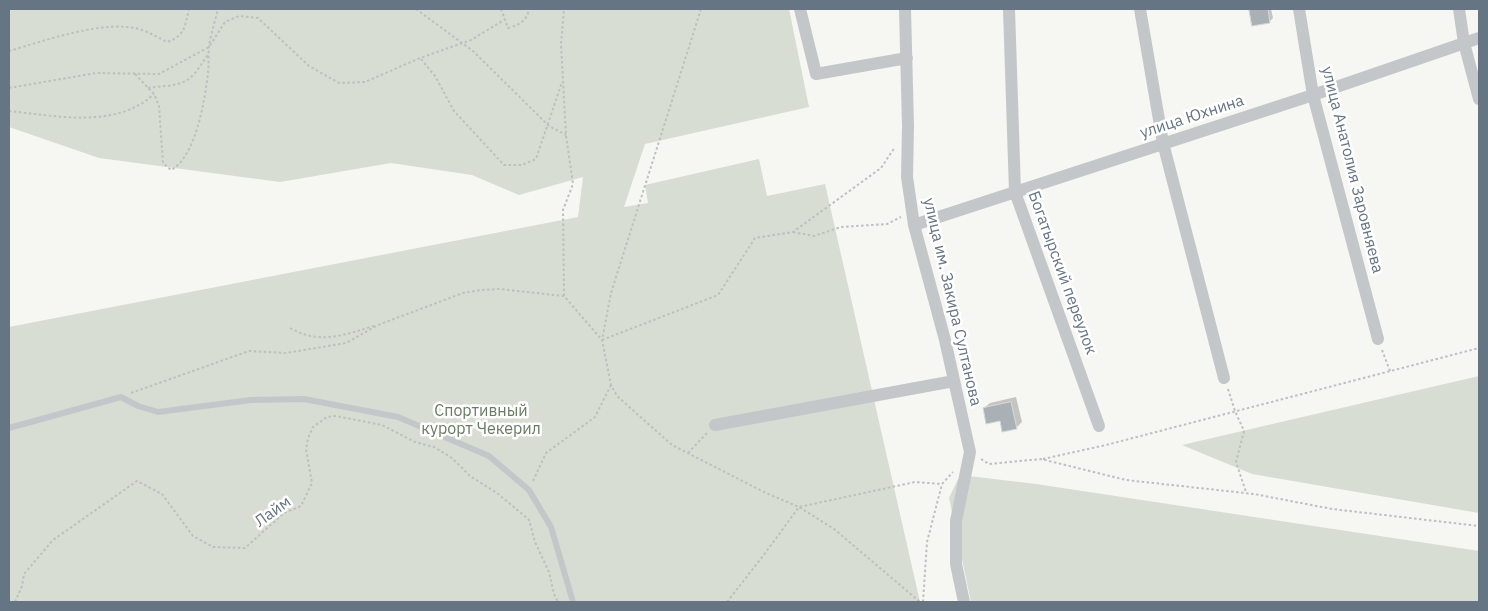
<!DOCTYPE html>
<html>
<head>
<meta charset="utf-8">
<style>
  body { margin:0 }
  #map { position:relative; width:1488px; height:611px; overflow:hidden; background:#f6f6f2; font-family:"IBM Plex Sans",sans-serif }
  canvas { display:block }
  .frame { position:absolute; inset:0; border:10px solid #657584; pointer-events:none }
</style>
</head>
<body>
<div id="map">
<canvas width="1488" height="611"></canvas>
<div class="frame"></div>
</div>
<script>
const ctx = document.querySelector('canvas').getContext('2d');
ctx.lineJoin = 'round';
function paint(path, color) {
  ctx.fillStyle = color;
  ctx.fill(path, 'evenodd');
}
function stroke(path, color, width, dash) {
  ctx.strokeStyle = color;
  ctx.lineWidth = width;
  ctx.lineCap = dash ? 'butt' : 'round';
  ctx.setLineDash(dash || []);
  ctx.stroke(path);
}
function write(font, color, halo, rows, align = 'center') {
  ctx.font = font + ' "IBM Plex Sans",sans-serif';
  ctx.lineWidth = 5;
  ctx.setLineDash([]);
  ctx.textBaseline = 'middle';
  ctx.strokeStyle = halo;
  ctx.fillStyle = color;
  for (const [text, x, y, turn = 0] of rows) {
    ctx.save();
    ctx.translate(x, y);
    ctx.rotate((+turn || 0) * Math.PI / 180);
    ctx.textAlign = isNaN(turn) ? turn : align;
    if (halo) ctx.strokeText(text, 0, 0);
    ctx.fillText(text, 0, 0);
    ctx.restore();
  }
}
paint(new Path2D(`
  M9 9H789L809 107 645 144 624 207 648 203 645 185 759 159 767 196 825 184 920 602H9V327L578 217 583 177 519 195 472 175 391 163 280 182 99 158 9 127Z
  M1479 376V513L1252 474 1182 445Z
  M960 475 1036 484 1479 551V602H971L949 498Z`), '#d7ddd3');
paint(new Path2D(`
  M1250 9H1271L1273 18 1269 22 1253 25Z
  M1016 397 1022 422 1016 428 984 408 990 403Z`), '#0003');
const building = new Path2D(`
  M1249 9H1268L1270 23 1252 26Z
  M1011 402 1017 429 1002 432 1000 421 986 424 983 408Z`);
paint(building, '#a9b1b7');
stroke(building, '#d7d7d5', 1);
stroke(new Path2D(`
  M416 9 473 51 549 126 566 135
  M501 9 508 28C519 25 527 21 529 9
  M701 9 611 293 602 340 611 385 617 396 672 445 766 493 799 507 834 529 920 602
  M9 51C44 41 107 18 142 30 151 33 159 38 167 42 185 36 185 26 189 9
  M421 59 435 76 454 111 504 165H522L536 159 562 82
  M135 74 154 94 159 106 163 163 171 170C196 157 205 99 208 73 209 64 208 55 209 46 211 34 215 21 218 9
  M9 88 96 73 159 74 209 47 225 22 239 16 258 18 309 66 339 83 365 82 420 58 471 40 504 20
  M148 88C164 85 182 88 194 74 200 68 203 60 209 54
  M9 111C56 116 117 129 154 94
  M793 232 814 236 841 227 887 224 901 217
  M564 296 563 210 573 184 566 135 561 44 564 9
  M290 328C320 345 344 335 374 326
  M602 340 718 295 755 238 793 232 881 168 895 147
  M1382 350 1390 371
  M1228 389 1235 411 1244 431 1236 462 1246 492
  M131 393 249 351 286 353 346 343 378 325 463 293 481 290 499 289 564 296 602 340
  M688 453 707 433
  M981 459 989 464 1041 459 1126 480 1254 494 1332 509 1479 526
  M1043 459 1106 445 1479 348
  M533 481 546 453 595 417 611 385
  M15 602 22 586 24 574 53 540 137 481 162 494 193 536 213 547 245 548 284 513 301 506 312 483 306 449 308 438 313 427 327 417 336 416 382 425 415 442 434 447 452 458 470 476 497 493 527 518 529 520 535 542 549 572 554 594 558 602
  M727 602 763 556 799 507 915 482 942 484 953 472
  M923 602 927 542 942 484`), '#bdbfc1', 2, [2.5, 2.5]);
stroke(new Path2D(`
  M9 428 121 397 138 406 158 412 251 400 304 399 398 417 489 456 529 490 551 527 573 602`), '#c3c7ca', 6);
stroke(new Path2D(`
  M800 9 816 74 907 58
  M905 9 908 126 907 177 914 225 945 340 970 452 956 521V564L964 602
  M1009 9 1015 192 1099 426
  M1140 9 1163 143 1224 378
  M1299 9 1313 95 1378 339
  M1459 9 1464 43 1479 99
  M914 225 1313 95 1479 38
  M715 425 954 381`), '#c3c7ca', 12);
write('16px', '#657584', '#fff', [
  ["улица Юхнина",1192,117,-18],
  ["улица Анатолия Заровняева",1352,170,76],
  ["Богатырский переулок",1062,273,70],
  ["улица им. Закира Султанова",952,302,77],
  ["Лайм",273,512,-36]
]);
write('16px', '#687b63', '#fff', [
  ["Спортивный",481,411],
  ["курорт Чекерил",481,429]
]);
</script>
</body>
</html>
